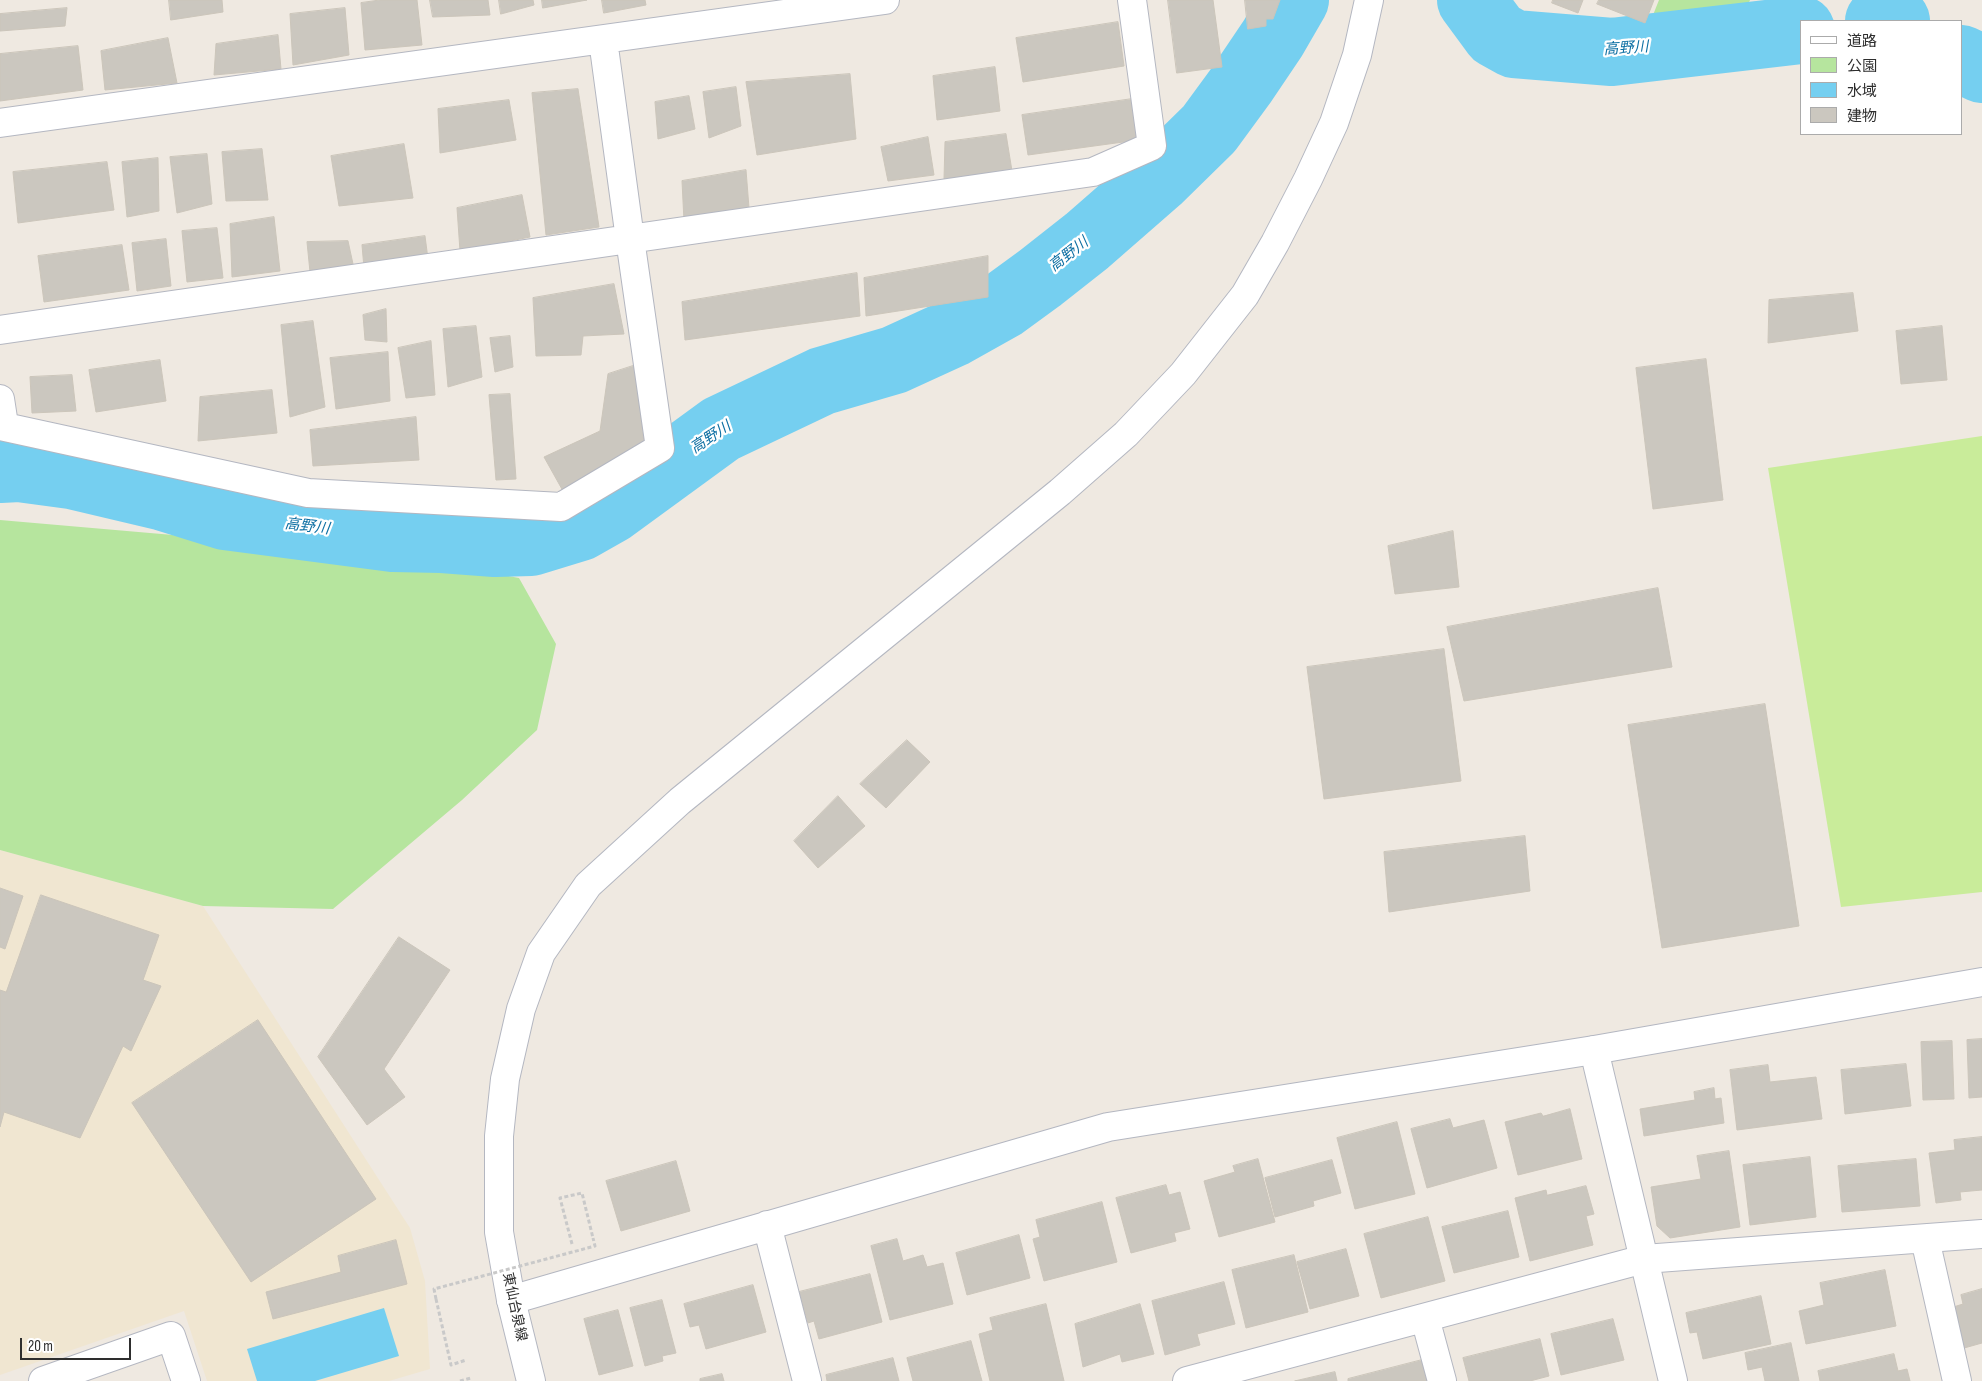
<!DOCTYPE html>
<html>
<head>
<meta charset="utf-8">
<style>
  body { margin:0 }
  #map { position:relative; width:1982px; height:1381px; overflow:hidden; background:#efe9e1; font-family:"Sofia Sans Condensed","Noto Sans JP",sans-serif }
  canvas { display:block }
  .legend { position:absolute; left:1800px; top:20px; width:162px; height:115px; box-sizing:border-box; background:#fff; border:1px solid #ababab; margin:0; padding:6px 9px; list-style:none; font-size:15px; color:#2e2e2e }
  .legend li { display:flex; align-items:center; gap:10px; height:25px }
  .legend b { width:25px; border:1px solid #ababab }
  .scale { position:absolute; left:20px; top:1338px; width:111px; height:22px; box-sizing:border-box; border:2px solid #2e2e2e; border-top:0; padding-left:6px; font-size:15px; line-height:18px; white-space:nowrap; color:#2e2e2e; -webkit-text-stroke:4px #fff; paint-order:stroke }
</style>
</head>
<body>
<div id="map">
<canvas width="1982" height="1381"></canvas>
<ul class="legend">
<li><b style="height:6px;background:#fff"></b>道路</li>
<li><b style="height:14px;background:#b6e59e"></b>公園</li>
<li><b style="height:14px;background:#75cff0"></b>水域</li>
<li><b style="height:14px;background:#cbc7bf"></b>建物</li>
</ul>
<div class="scale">20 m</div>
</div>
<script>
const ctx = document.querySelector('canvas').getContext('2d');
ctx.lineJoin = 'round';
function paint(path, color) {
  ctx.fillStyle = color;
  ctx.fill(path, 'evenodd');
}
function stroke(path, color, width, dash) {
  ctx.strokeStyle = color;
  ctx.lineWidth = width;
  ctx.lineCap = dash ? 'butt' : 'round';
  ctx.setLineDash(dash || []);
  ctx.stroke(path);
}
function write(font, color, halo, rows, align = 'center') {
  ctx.font = font + ' "Sofia Sans Condensed","Noto Sans JP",sans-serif';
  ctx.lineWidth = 4.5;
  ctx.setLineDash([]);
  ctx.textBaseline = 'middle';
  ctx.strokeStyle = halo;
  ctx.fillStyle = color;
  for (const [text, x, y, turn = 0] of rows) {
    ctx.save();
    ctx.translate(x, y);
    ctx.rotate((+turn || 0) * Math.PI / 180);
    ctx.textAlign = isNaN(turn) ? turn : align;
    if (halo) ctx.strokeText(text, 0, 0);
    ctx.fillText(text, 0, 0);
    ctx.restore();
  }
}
paint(new Path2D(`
  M0 850 203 906 410 1228 425 1281 430 1369 389 1381H207L184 1311 0 1375Z`), '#f0e6d1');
paint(new Path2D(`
  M1659 0H1750L1746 9 1649 25Z
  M0 520 392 554 519 578 556 644 537 730 462 800 333 909 203 906 0 850Z`), '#b6e59e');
paint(new Path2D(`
  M1982 436V892L1841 907 1768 468Z`), '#c9ec9a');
paint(new Path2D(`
  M384 1308 399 1356 315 1381H257L247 1349Z`), '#75cff0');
stroke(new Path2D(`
  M1471 0 1496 34 1514 44 1612 52 1801 30
  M1879 21 1892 20 1896 21
  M1961 59 1982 69
  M0 469 19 468 71 475 164 497 225 516 393 538 442 539 495 543 531 542 580 527 610 510 721 429 822 381 894 360 953 333 1003 305 1040 278 1087 241 1158 179 1209 129 1242 84 1273 38 1295 0`), '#75cff0', 68);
const building = new Path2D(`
  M169 0H222L223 12 171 20Z
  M380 0H417L422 45 365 50 361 3Z
  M430 0H488L490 15 433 17Z
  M499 0H533L534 5 501 14Z
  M542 0H587L543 8Z
  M602 0H645L646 5 604 13Z
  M1168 0H1213L1222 67 1177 73Z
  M1245 0H1280L1273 19H1266V26L1248 29Z
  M1553 0H1583L1578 13 1552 3Z
  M1599 0H1654L1645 23 1597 4Z
  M67 8 65 26 0 31V14Z
  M345 8 349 55 293 65 290 14Z
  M1118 22 1124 66 1023 82 1016 38Z
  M278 35 281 69 214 75 216 44Z
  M168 38 177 83 105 90 101 51Z
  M78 46 83 90 0 101V54Z
  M995 67 1000 111 937 120 933 76Z
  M850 74 856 139 757 155 746 82Z
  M736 87 741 126 709 138 703 92Z
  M578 89 599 227 546 235 532 93Z
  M689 96 695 129 658 139 655 102Z
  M1132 99 1138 140 1028 155 1022 115Z
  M509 100 516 140 440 153 438 109Z
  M1006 134 1012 171 944 179 945 142Z
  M928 137 934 175 888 181 881 147Z
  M404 144 413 198 339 206 331 156Z
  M262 149 268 200 226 201 222 152Z
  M207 154 212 204 177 213 170 157Z
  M158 158 159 211 127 217 122 162Z
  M107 162 114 210 18 223 13 172Z
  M746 170 749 208 684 221 682 181Z
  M522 195 530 237 460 251 457 208Z
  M274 217 280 271 232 277 230 224Z
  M217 228 223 278 187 282 182 231Z
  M425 236 428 259 364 268 362 245Z
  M166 239 171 286 137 291 132 243Z
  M348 241 353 264 310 272 307 242Z
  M122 245 129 290 44 302 38 256Z
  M988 256V297L866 316 864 278Z
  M857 273 860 316 685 340 682 302Z
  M614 284 624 334 583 336 581 355 536 356 533 298Z
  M1853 293 1858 331 1768 343 1769 300Z
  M386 309 387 342 365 340 363 315Z
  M313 321 325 407 290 417 281 325Z
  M476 326 482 377 448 387 443 329Z
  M1942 326 1947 380 1901 384 1896 331Z
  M510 336 513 367 495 372 490 338Z
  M431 341 435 395 406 398 398 348Z
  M388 352 390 401 336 409 330 358Z
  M1706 359 1723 500 1653 509 1636 368Z
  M160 360 166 401 96 412 89 370Z
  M636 365 644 443 563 491 544 457 600 431 608 374Z
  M72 375 76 411 32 413 30 377Z
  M272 390 277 433 198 441 200 397Z
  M510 394 516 479 496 480 489 395Z
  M416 417 419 460 313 466 310 430Z
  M1453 531 1459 587 1395 594 1388 546Z
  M1658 588 1672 667 1464 701 1447 627Z
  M1444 649 1461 781 1324 799 1307 667Z
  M1765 704 1799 926 1662 948 1628 725Z
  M907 740 930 762 886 808 860 784Z
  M838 796 865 826 818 868 794 841Z
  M1525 836 1530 891 1389 912 1384 852Z
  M0 888 23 896 5 949 0 947Z
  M41 895 159 935 143 980 161 986 131 1051 123 1046 80 1138 4 1112 0 1127V990L6 992Z
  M399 937 450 970 384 1069 405 1097 367 1125 318 1057Z
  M258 1020 376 1199 251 1282 132 1103Z
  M1982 1039V1097L1969 1098 1967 1040Z
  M1952 1041 1954 1099 1923 1100 1921 1042Z
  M1906 1064 1911 1106 1845 1114 1841 1070Z
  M1768 1065 1770 1082 1816 1077 1822 1119 1737 1130 1730 1070Z
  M1714 1088 1715 1099 1721 1098 1724 1123 1644 1136 1640 1109 1695 1100 1694 1092Z
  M1570 1109 1582 1159 1518 1175 1505 1122 1541 1113 1543 1116Z
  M1450 1119 1453 1128 1484 1120 1497 1168 1427 1188 1411 1129Z
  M1397 1122 1415 1194 1355 1209 1337 1138Z
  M1982 1137V1190L1960 1192 1961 1200 1936 1203 1929 1153 1955 1150 1954 1140Z
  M1729 1151 1740 1227 1670 1238 1657 1226 1651 1187 1701 1179 1697 1156Z
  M1810 1157 1816 1217 1750 1225 1743 1165Z
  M1258 1159 1275 1222 1219 1237 1204 1181 1235 1172 1233 1166Z
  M1916 1159 1920 1206 1842 1212 1838 1166Z
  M1332 1160 1341 1193 1313 1201 1314 1206 1275 1217 1265 1178Z
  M676 1161 690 1211 621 1231 606 1181Z
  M1166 1185 1169 1195 1180 1192 1190 1229 1174 1233 1176 1241 1131 1253 1116 1198Z
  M1586 1186 1594 1214 1586 1216 1593 1245 1530 1261 1515 1198 1546 1190 1547 1195Z
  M1102 1202 1117 1262 1044 1281 1033 1239 1040 1237 1036 1220Z
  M1508 1211 1519 1257 1454 1273 1442 1227Z
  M1428 1217 1445 1281 1381 1298 1364 1234Z
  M1019 1235 1030 1278 967 1295 956 1253Z
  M897 1239 903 1261 923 1255 927 1267 943 1263 953 1304 890 1320 871 1246Z
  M396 1240 407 1284 273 1319 266 1292 341 1272 338 1256Z
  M1346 1249 1359 1296 1310 1309 1297 1262Z
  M1294 1255 1308 1312 1246 1328 1232 1270Z
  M1885 1270 1896 1326 1806 1344 1799 1311 1824 1305 1820 1283Z
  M870 1274 882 1322 819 1339 814 1321 808 1323 799 1292Z
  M1224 1282 1235 1324 1197 1334 1200 1345 1165 1355 1152 1301Z
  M753 1285 766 1332 706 1349 699 1325 690 1327 684 1304Z
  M1982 1289V1343L1957 1350 1947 1309 1963 1304 1961 1295Z
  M1761 1296 1771 1344 1703 1359 1697 1332 1690 1333 1686 1313Z
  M662 1300 676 1353 662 1356 663 1361 645 1366 630 1308Z
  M1046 1304 1064 1381H990L979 1334 993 1330 990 1318Z
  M1140 1304 1154 1354 1122 1362 1120 1354 1083 1367 1075 1324Z
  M618 1310 633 1366 599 1375 584 1319Z
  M1613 1319 1624 1360 1561 1375 1551 1334Z
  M1540 1339 1549 1376 1530 1381H1469L1463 1358Z
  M971 1341 982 1381H913L907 1358Z
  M1791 1343 1799 1381H1765L1762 1367 1748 1370 1745 1353Z
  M1894 1354 1898 1371 1907 1369 1910 1381H1820L1818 1371Z
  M893 1358 899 1381H827L826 1375Z
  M1422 1360 1427 1381H1348V1379Z
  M1335 1372 1337 1381H1295Z
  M722 1374 724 1381H700V1379Z`);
paint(building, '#cbc7bf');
stroke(building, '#cbc5ba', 1);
const street = new Path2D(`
  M0 123 885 0
  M0 330 1093 172 1152 146 1132 0
  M0 399 4 425
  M0 426 308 493 561 507 660 448 630 239 603 40
  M767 1225 807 1381
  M1925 1239 1957 1381
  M511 1300 1108 1127 1594 1050 1982 982
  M1425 1318 1442 1381
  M43 1381 171 1336 186 1381
  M1187 1381 1644 1259 1982 1234`);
const secondary = new Path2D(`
  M1594 1050 1673 1381
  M531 1381 511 1300 499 1232V1136L505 1079 521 1009 541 953 588 885 680 801 1060 492 1126 434 1183 374 1245 295 1275 243 1308 179 1334 123 1357 55 1369 0`);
stroke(street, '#b4b7c1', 30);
stroke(secondary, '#b4b7c1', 30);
stroke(new Path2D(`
  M572 1244 560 1198 582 1193 593 1238
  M436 1299 451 1365 466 1360
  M460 1381 471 1378`), '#c9c9c9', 3, [4, 2.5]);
stroke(street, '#fff', 28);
stroke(secondary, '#fff', 28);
stroke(new Path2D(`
  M436 1299 434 1289 595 1246 593 1238`), '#c9c9c9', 3, [4, 2.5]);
write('14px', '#2e2e2e', '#fff', [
  ["東仙台泉線",514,1307,78]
]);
write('italic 15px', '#0d6fa3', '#fff', [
  ["高野川",1626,49,-4],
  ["高野川",1069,255,-38],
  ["高野川",711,438,-33],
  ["高野川",307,527,7]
]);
</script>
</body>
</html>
